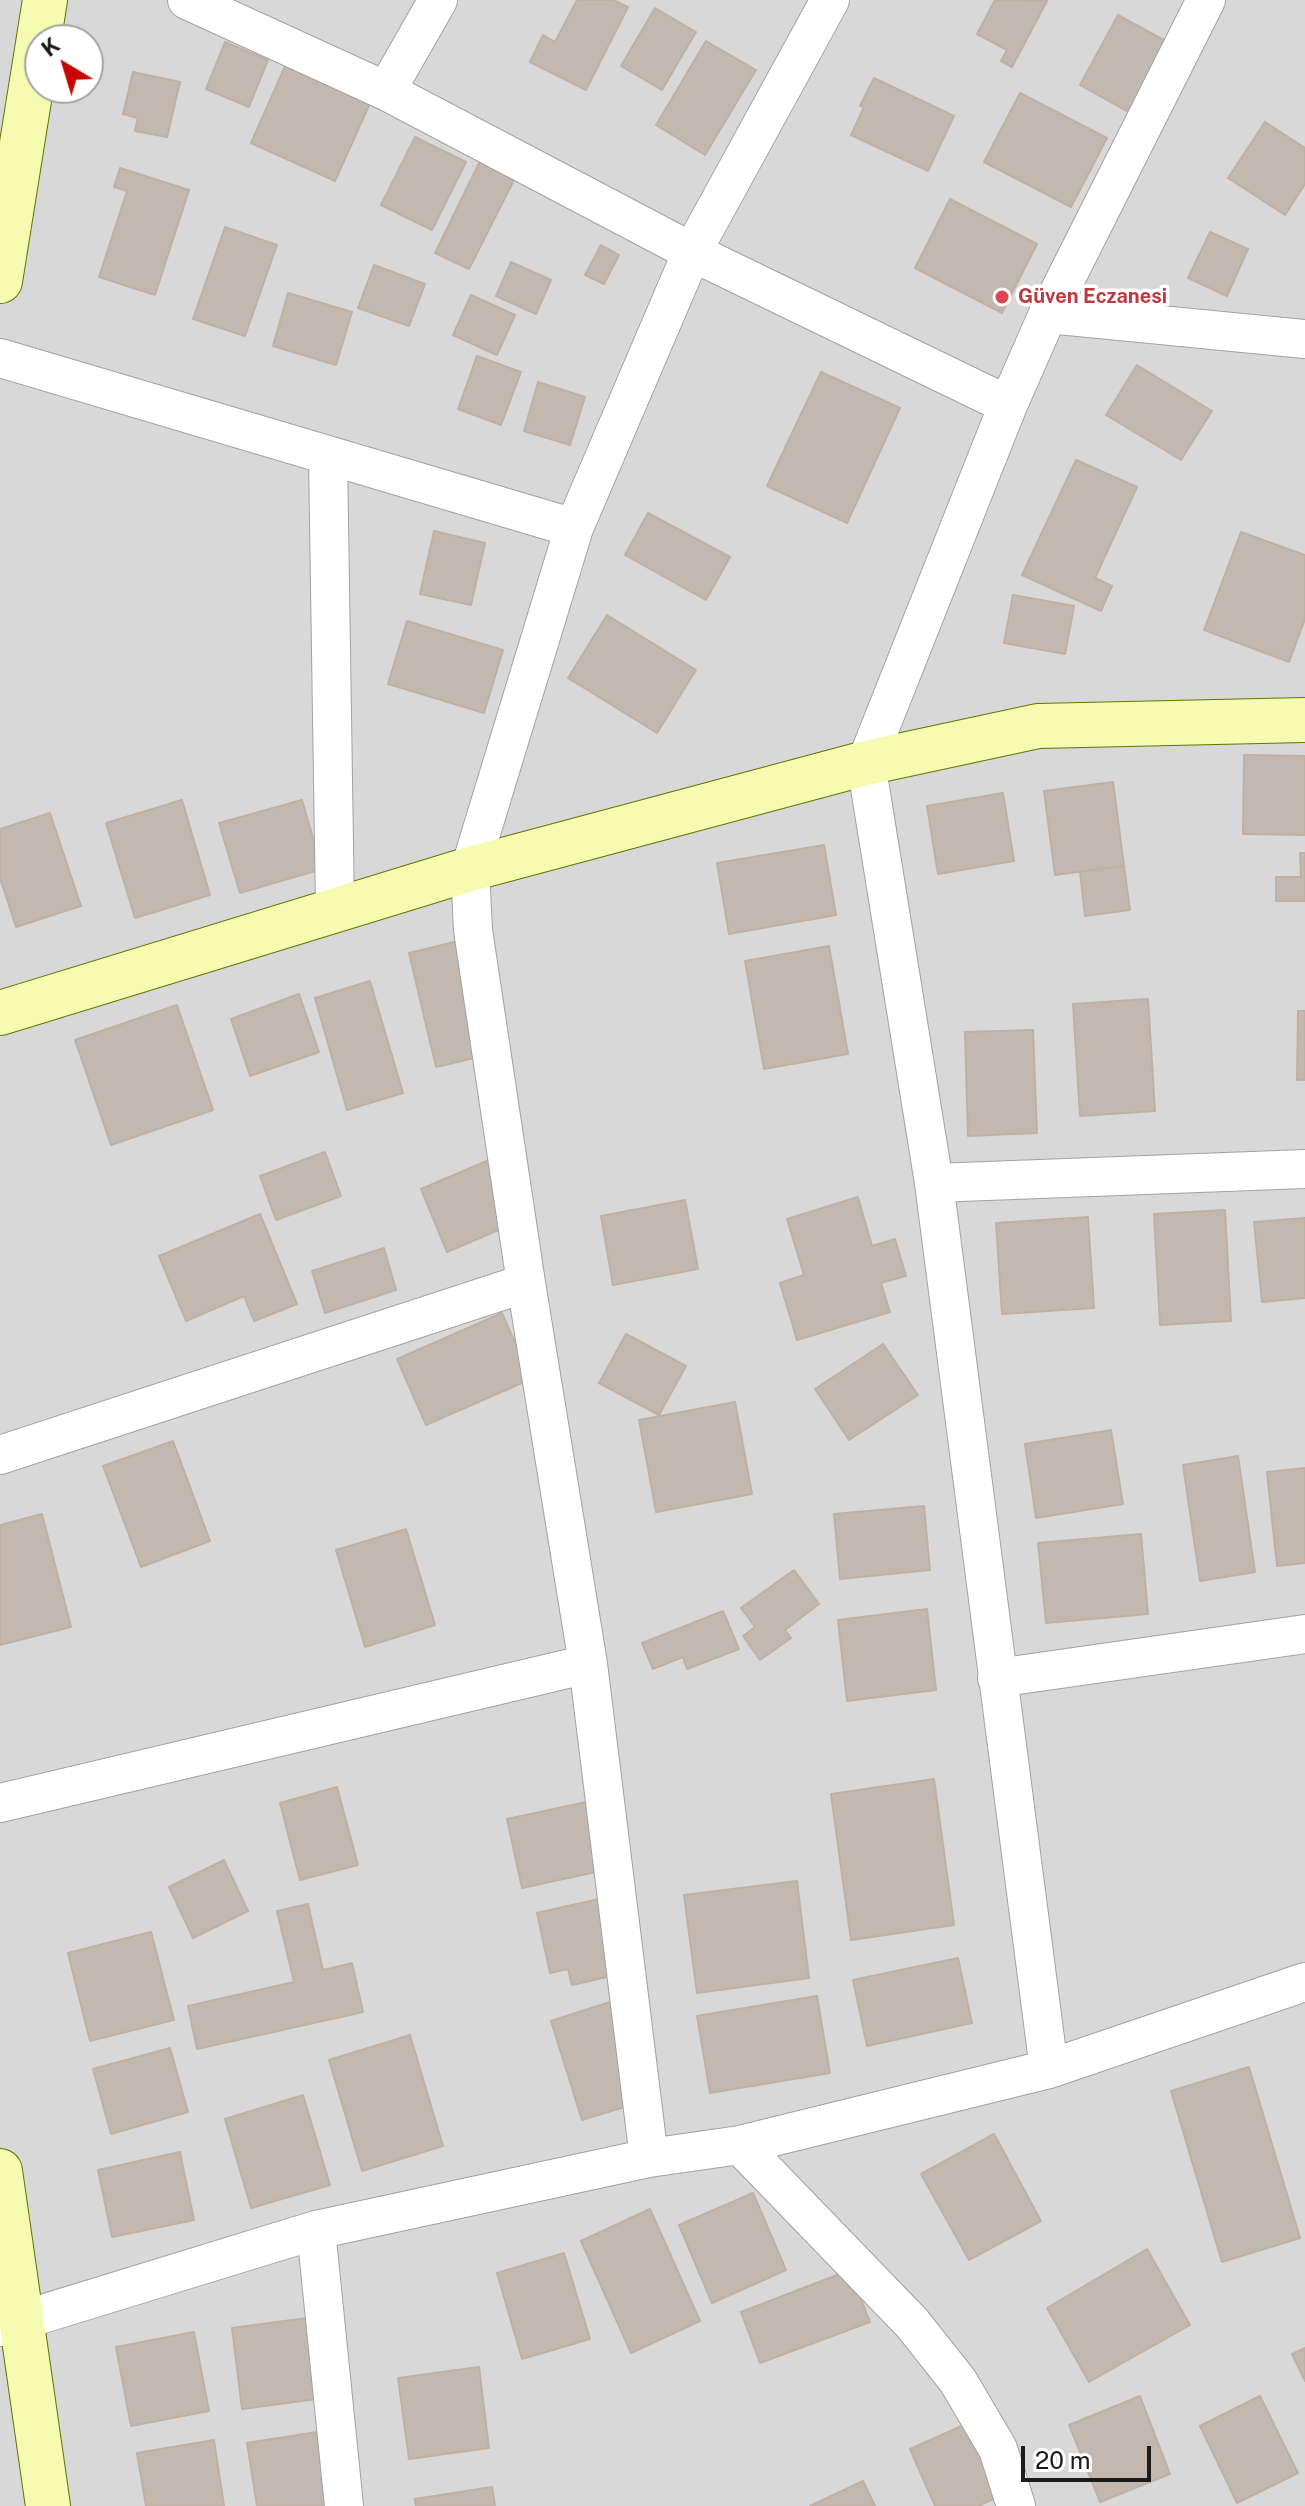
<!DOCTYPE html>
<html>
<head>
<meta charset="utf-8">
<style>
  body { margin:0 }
  #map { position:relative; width:1305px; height:2506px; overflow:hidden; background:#ede9e0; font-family:"Public Sans",sans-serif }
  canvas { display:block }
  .north { position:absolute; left:24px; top:24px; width:80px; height:80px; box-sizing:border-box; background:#fff; border:2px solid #a4a4a4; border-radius:50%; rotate:322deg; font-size:22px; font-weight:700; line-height:32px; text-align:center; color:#1b1b1b }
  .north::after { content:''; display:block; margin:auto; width:28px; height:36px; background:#c70600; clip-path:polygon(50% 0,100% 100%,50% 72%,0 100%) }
  .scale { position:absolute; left:1021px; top:2446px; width:130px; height:36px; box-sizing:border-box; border:4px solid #1b1b1b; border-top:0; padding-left:10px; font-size:24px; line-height:28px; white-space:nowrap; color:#1b1b1b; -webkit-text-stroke:6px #fff; paint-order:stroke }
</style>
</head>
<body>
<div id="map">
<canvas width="1305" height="2506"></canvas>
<div class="north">K</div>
<div class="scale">20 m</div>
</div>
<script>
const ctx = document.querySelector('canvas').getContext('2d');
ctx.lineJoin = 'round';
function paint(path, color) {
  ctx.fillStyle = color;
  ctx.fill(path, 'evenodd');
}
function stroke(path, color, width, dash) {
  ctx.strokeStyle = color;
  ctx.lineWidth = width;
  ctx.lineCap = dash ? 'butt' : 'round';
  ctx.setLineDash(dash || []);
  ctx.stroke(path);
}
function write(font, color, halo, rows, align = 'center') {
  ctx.font = font + ' "Public Sans",sans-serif';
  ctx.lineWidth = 7;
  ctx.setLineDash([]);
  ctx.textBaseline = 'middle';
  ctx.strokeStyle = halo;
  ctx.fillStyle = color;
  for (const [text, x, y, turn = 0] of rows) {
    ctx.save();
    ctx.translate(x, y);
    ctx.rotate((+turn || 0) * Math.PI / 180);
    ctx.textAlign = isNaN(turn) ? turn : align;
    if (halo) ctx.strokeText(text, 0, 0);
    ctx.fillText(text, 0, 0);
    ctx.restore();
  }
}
paint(new Path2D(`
  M0 0H1305V2506H0ZM40 40H88V88H40Z`), '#d9d8d8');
const building = new Path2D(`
  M577 0H613L628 7 586 90 530 62 543 35 555 42Z
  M995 0 1047 1 1012 67 1001 61 1007 50 977 34Z
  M655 8 696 32 662 90 621 66Z
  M1118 15 1171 44 1132 114 1080 85Z
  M706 41 756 70 705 155 656 125Z
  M225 42 268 60 249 107 206 89Z
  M286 64 371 101 335 181 251 143Z
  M133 72 180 82 167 137 135 131 138 118 123 114Z
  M874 78 954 116 928 171 851 135 864 107 860 106Z
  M1020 93 1107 138 1071 207 984 162Z
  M1265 122 1305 148V184L1285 215 1228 178Z
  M415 137 466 162 432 230 381 205Z
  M483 155 518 172 469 269 435 253Z
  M120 168 189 190 155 295 99 277 127 191 114 187Z
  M950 199 1037 244 1002 313 915 268Z
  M225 227 277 245 245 336 193 319Z
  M1210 232 1248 249 1227 296 1188 278Z
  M601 245 619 255 604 284 585 275Z
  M511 262 551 280 536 314 496 296Z
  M374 265 425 284 409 326 358 308Z
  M288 293 352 312 336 365 273 346Z
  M471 295 515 315 497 355 453 335Z
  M477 356 521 372 501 425 458 409Z
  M1137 365 1212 411 1181 460 1106 415Z
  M821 372 900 408 847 523 767 486Z
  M538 382 585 397 570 445 524 431Z
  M1076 460 1137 487 1095 578 1112 586 1101 611 1022 575Z
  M648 513 730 557 706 600 625 555Z
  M434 531 485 543 471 605 420 594Z
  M1241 532 1305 555V619L1289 662 1204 630Z
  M1013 595 1074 606 1065 654 1004 643Z
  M607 615 696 670 657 733 568 678Z
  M407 621 503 650 484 713 388 684Z
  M1244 755 1305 756V835L1243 834Z
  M1113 782 1124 866 1055 875 1044 791Z
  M1003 793 1014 861 938 874 927 806Z
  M182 800 210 895 135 918 106 823Z
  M302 800 322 869 240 893 219 823Z
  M50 813 81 906 16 927 0 878V829Z
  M824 845 836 915 729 934 717 863Z
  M1300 853H1305V901H1276V877H1301Z
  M1124 866 1130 910 1085 916 1080 872Z
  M463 940 491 1054 436 1067 409 953Z
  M829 946 848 1054 764 1069 745 961Z
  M370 981 403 1093 347 1110 315 998Z
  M299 994 319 1052 250 1076 231 1019Z
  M1148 999 1155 1111 1080 1116 1073 1004Z
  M177 1005 213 1110 111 1145 75 1040Z
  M1298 1011H1305V1080H1297Z
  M1033 1030 1037 1133 968 1136 965 1032Z
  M325 1152 341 1196 276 1220 260 1176Z
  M489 1160 515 1223 447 1252 421 1189Z
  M858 1197 872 1246 895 1239 906 1276 881 1283 890 1312 797 1340 780 1283 804 1275 787 1219Z
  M685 1200 698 1269 613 1285 601 1216Z
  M1225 1210 1231 1321 1160 1325 1154 1214Z
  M260 1214 297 1304 254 1321 244 1296 186 1321 159 1256Z
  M1088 1217 1094 1308 1002 1314 996 1223Z
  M1305 1218V1298L1262 1302 1254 1222Z
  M384 1248 396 1290 325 1313 312 1271Z
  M502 1313 531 1379 426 1425 397 1359Z
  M626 1334 686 1366 659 1415 599 1383Z
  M883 1344 918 1395 849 1440 815 1389Z
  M735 1402 752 1494 656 1512 639 1420Z
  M1111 1430 1123 1504 1036 1518 1025 1444Z
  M173 1441 210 1541 141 1567 103 1466Z
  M1238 1456 1255 1572 1200 1581 1183 1465Z
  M1305 1468V1563L1277 1566 1267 1472Z
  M924 1506 930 1570 840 1579 834 1514Z
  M42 1514 71 1627 0 1645V1525Z
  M406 1529 435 1625 365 1647 336 1550Z
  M1141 1534 1148 1614 1046 1623 1038 1543Z
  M794 1570 819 1604 785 1630 791 1638 760 1660 743 1636 755 1627 741 1608Z
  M927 1609 936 1690 847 1701 838 1620Z
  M723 1611 739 1649 687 1669 683 1657 653 1669 642 1643Z
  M934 1779 954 1925 851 1940 831 1794Z
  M337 1787 358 1865 300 1880 280 1803Z
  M591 1801 605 1870 522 1888 507 1819Z
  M224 1860 248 1911 193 1938 169 1887Z
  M797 1881 809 1978 697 1993 684 1895Z
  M603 1898 620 1974 572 1985 568 1969 550 1973 537 1913Z
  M308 1904 323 1970 352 1963 363 2012 197 2049 188 2006 294 1982 277 1911Z
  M151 1932 174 2020 90 2041 68 1953Z
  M958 1958 972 2023 867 2046 853 1980Z
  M817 1996 830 2073 710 2093 697 2016Z
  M610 2002 641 2102 582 2120 551 2021Z
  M410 2035 443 2146 362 2171 329 2060Z
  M170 2048 188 2112 111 2134 93 2069Z
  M1249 2067 1300 2238 1222 2262 1171 2091Z
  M303 2095 330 2185 251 2208 225 2119Z
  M994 2134 1041 2221 969 2260 921 2174Z
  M180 2152 194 2220 112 2237 98 2170Z
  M753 2193 786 2270 712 2303 679 2225Z
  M650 2209 700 2321 631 2353 581 2241Z
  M1147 2249 1190 2325 1089 2382 1047 2308Z
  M564 2253 590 2339 522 2359 497 2273Z
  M850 2270 870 2322 760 2363 741 2312Z
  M307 2318 317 2399 242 2409 232 2328Z
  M194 2332 209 2411 131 2426 116 2347Z
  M1305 2348V2381L1292 2354Z
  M479 2367 489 2448 409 2459 398 2378Z
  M1140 2396 1170 2474 1100 2502 1069 2425Z
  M1260 2396 1298 2473 1237 2503 1200 2426Z
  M973 2421 1005 2494 978 2506H935L910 2449Z
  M317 2432 329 2506H257L247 2443Z
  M214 2440 224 2506H146L137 2453Z
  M863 2481 875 2506H810Z
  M492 2487 495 2506H416L415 2499Z`);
paint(building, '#c2b8b0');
stroke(building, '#bfb0a2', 2);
const street = new Path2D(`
  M187 0 386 91 692 252 1008 405
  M386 91 438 0
  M1048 314 1305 339
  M0 358 574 528
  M328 456 335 909
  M934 1183 1305 1169
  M0 1455 526 1283
  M997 1678 1305 1634
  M0 1803 588 1664
  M1049 2069 934 1183 866 763 1008 405 1048 314 1206 0
  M740 2145 912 2323 958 2381 998 2449 1016 2506
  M649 2158 588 1664 526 1283 473 930 470 869 574 528 692 252 830 0
  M316 2230 344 2506
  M0 2327 316 2230 649 2158 740 2145 1049 2069 1305 1982`);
const secondary = new Path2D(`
  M0 281 45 0
  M0 1013 470 869 866 763 1038 726 1305 720
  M0 2171 48 2506`);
stroke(street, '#a2a2a2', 40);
stroke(secondary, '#647401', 46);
stroke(street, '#fff', 38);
stroke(secondary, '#f5fbb0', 44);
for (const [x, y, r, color] of [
  [1002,297,8,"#e0444e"]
]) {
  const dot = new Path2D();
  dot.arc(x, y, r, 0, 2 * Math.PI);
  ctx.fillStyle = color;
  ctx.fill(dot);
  stroke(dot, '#fff', 3);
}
write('bold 20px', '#be3a42', '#fff', [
  ["Güven Eczanesi",1018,297]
], 'left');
</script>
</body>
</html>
